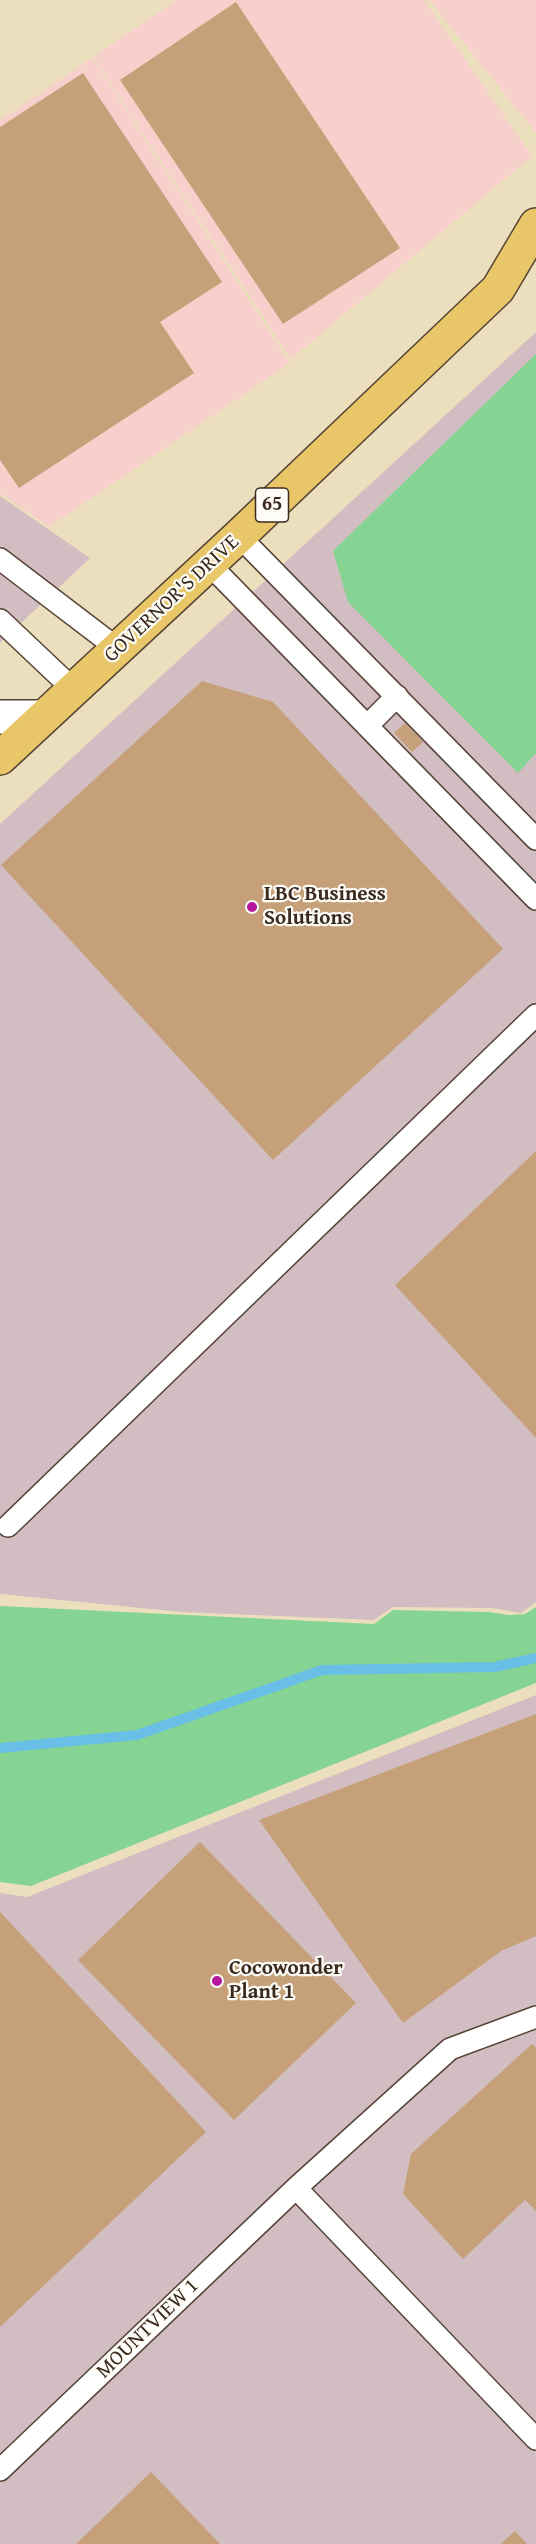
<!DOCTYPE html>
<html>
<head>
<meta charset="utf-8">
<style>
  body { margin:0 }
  canvas { display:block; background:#ecdfbd }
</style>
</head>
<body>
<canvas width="536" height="2544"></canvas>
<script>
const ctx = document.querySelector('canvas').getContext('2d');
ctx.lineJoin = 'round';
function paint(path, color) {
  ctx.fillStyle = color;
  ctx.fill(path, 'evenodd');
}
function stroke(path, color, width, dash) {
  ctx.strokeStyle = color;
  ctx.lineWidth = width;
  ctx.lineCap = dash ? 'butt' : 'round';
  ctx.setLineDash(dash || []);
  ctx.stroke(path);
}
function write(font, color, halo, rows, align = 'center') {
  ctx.font = font + ' "Gentium Book Plus",serif';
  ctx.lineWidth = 4.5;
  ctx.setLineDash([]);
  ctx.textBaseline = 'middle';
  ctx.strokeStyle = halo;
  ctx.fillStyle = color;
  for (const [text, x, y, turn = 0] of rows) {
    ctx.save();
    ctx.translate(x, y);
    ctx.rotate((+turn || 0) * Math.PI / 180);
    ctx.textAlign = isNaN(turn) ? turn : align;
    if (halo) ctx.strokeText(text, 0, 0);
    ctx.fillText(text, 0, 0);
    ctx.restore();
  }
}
paint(new Path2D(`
  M177 0H424L532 156 291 359 93 57Z
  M431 0H536V133L430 1Z
  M92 58 290 363 49 527 0 493V120Z`), '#f7d0cb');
paint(new Path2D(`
  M536 332V1602L521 1613 492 1608 393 1607 374 1620 181 1612 0 1594V824Z
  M0 496 90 558 0 643Z
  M536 1695V2544H0V1893L27 1897Z`), '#d2bec2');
paint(new Path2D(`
  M536 354V753L518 773 348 602 333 551Z
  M0 1606 374 1624 393 1610 489 1612 509 1615 525 1614 536 1607V1683L31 1886 0 1882Z`), '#85d493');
stroke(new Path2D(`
  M0 1748 137 1735 322 1670 495 1667 536 1658`), '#69bfe5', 10);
paint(new Path2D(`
  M236 2 400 248 283 324 120 80Z
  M83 73 222 282 160 322 194 373 19 488 0 460V127Z
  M202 681 273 702 503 949 273 1160 1 865Z
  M405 723 423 742 412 752 394 733Z
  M536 1151V1438L395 1285Z
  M536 1714V1936L501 1951 403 2023 259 1820Z
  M200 1842 356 2003 234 2120 78 1960Z
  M0 1912 206 2132 0 2327Z
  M532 2044 536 2048V2211L525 2200 463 2259 403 2194 411 2154Z
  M151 2472 220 2544H76Z
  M515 2531 527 2544H501Z`), '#c5a079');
const lane = new Path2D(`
  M239 536 536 839
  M0 559 118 649
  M209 564 536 899
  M0 620 74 690
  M367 726 397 696
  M8 1526 536 1015
  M296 2188 536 2439
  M0 2470 296 2188 450 2049 536 2017`);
const street = new Path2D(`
  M0 717H43`);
const highway = new Path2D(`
  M0 758 239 536 498 289 536 225`);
stroke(lane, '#564536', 24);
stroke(street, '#564536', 36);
stroke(highway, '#564536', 36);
stroke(lane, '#fff', 21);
stroke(street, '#fff', 33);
stroke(highway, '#e9c769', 33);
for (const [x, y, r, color] of [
  [252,907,6,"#b5179e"],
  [217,1981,6,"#b5179e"]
]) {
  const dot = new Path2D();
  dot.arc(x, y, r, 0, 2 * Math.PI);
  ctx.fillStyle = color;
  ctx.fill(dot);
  stroke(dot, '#fdfcf7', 2);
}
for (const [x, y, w] of [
  [272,505,33]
]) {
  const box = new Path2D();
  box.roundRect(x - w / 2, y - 17, w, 34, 4.5);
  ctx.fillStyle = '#fdfcf7';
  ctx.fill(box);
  stroke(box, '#3b2a1e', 1.5);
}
write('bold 20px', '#3b2a1e', null, [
  ["65",272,505]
]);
write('21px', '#3b2a1e', '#fdfcf7', [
  ["GOVERNOR'S DRIVE",172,599,-43],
  ["MOUNTVIEW 1",148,2329,-44]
]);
write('bold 21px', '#3b2a1e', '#fdfcf7', [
  ["LBC Business",264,895],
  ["Solutions",264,919],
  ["Cocowonder",229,1969],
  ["Plant 1",229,1993]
], 'left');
</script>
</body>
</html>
